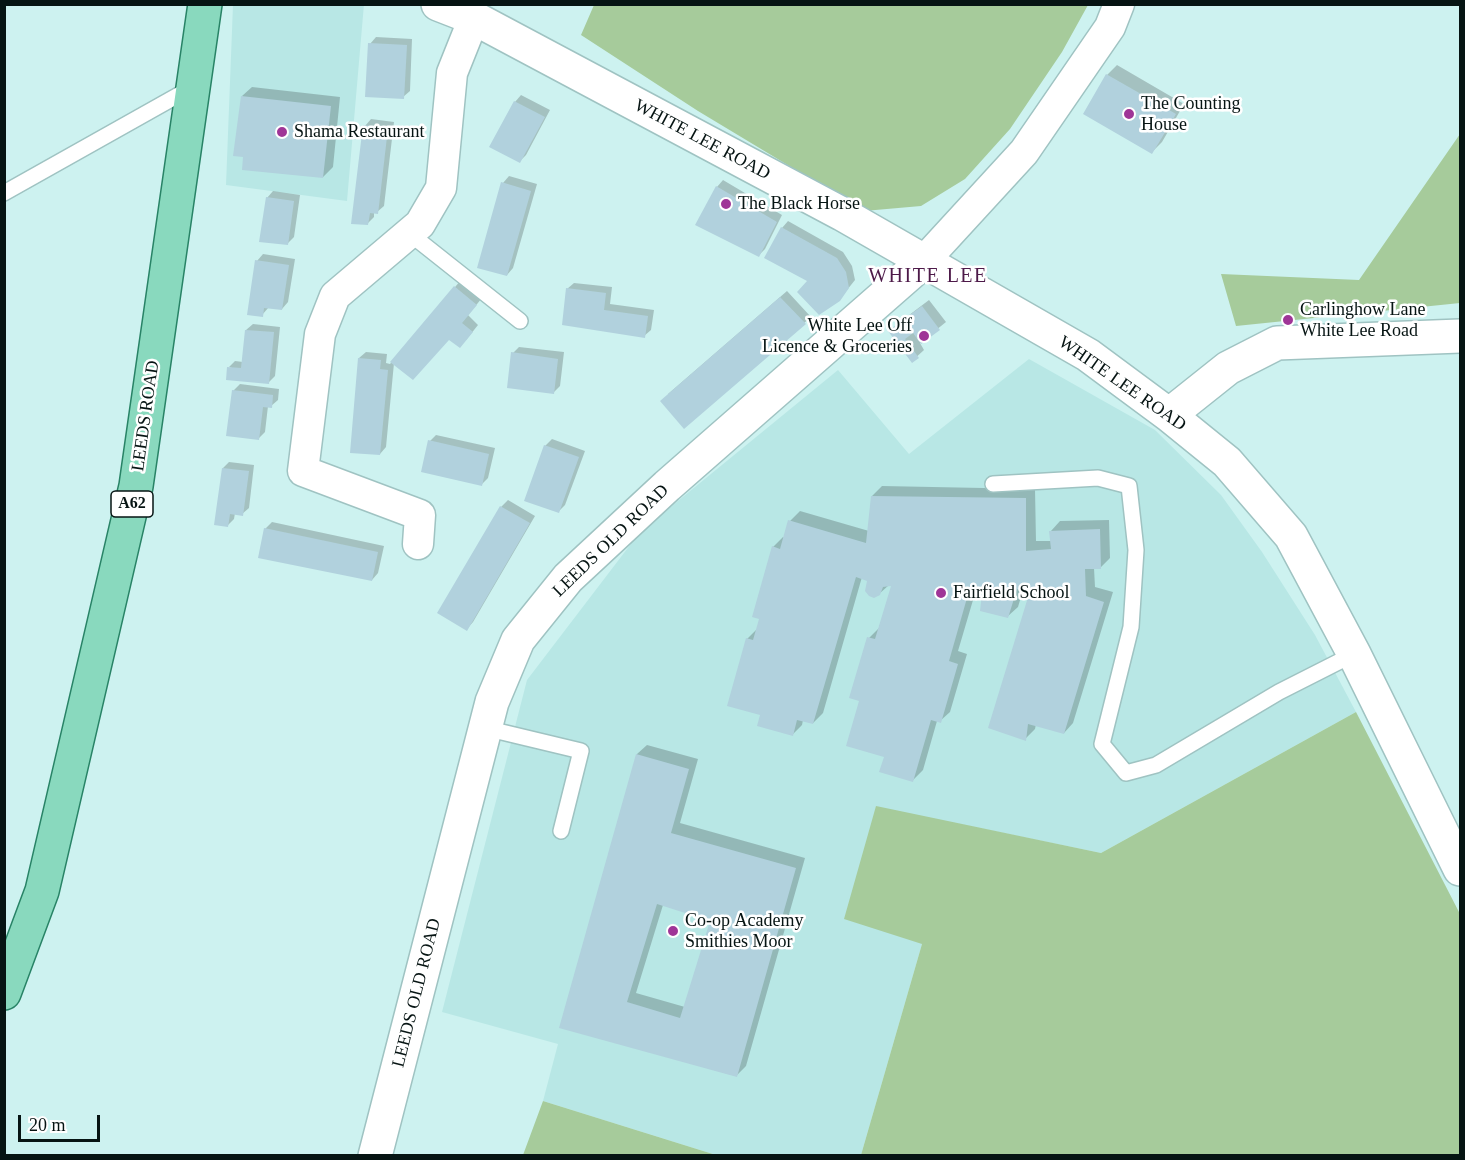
<!DOCTYPE html>
<html>
<head>
<meta charset="utf-8">
<style>
  body { margin:0 }
  #map { position:relative; width:1465px; height:1160px; overflow:hidden; background:#cdf2f0; font-family:Georgia,serif }
  canvas { display:block }
  .frame { position:absolute; inset:0; border:6px solid #061413; pointer-events:none }
  .scale { position:absolute; left:18px; top:1115px; width:82px; height:27px; box-sizing:border-box; border:3px solid #061413; border-top:0; padding-left:8px; font-size:18px; line-height:21px; white-space:nowrap; color:#061413; -webkit-text-stroke:4px #fff; paint-order:stroke }
</style>
</head>
<body>
<div id="map">
<canvas width="1465" height="1160"></canvas>
<div class="frame"></div>
<div class="scale">20 m</div>
</div>
<script>
const ctx = document.querySelector('canvas').getContext('2d');
ctx.lineJoin = 'round';
function paint(path, color) {
  ctx.fillStyle = color;
  ctx.fill(path, 'evenodd');
}
function stroke(path, color, width, dash) {
  ctx.strokeStyle = color;
  ctx.lineWidth = width;
  ctx.lineCap = dash ? 'butt' : 'round';
  ctx.setLineDash(dash || []);
  ctx.stroke(path);
}
function write(font, color, halo, rows, align = 'center') {
  ctx.font = font + ' Georgia,serif';
  ctx.lineWidth = 5;
  ctx.setLineDash([]);
  ctx.textBaseline = 'middle';
  ctx.strokeStyle = halo;
  ctx.fillStyle = color;
  for (const [text, x, y, turn = 0] of rows) {
    ctx.save();
    ctx.translate(x, y);
    ctx.rotate((+turn || 0) * Math.PI / 180);
    ctx.textAlign = isNaN(turn) ? turn : align;
    if (halo) ctx.strokeText(text, 0, 0);
    ctx.fillText(text, 0, 0);
    ctx.restore();
  }
}
paint(new Path2D(`
  M364 4 347 201 226 185 233 5Z
  M1029 359 1155 430 1221 495 1262 552 1315 635 1356 712 1101 853 876 807 922 944 861 1155H716L543 1101 558 1044 442 1012 527 680 640 532 838 370 909 454Z`), '#b8e7e5');
paint(new Path2D(`
  M594 5H1088L1062 52 1010 129 965 179 921 206 864 211 698 111 581 35Z
  M1460 134V303L1236 326 1221 274 1359 280Z
  M1356 712 1460 914V1155H861L922 944 844 919 876 806 1101 853Z
  M543 1101 716 1155H523Z`), '#a6cb9b');
paint(new Path2D(`
  M376 37 412 39 410 91 403 97 370 44Z
  M1117 65 1184 104 1162 142 1152 152 1107 75Z
  M252 87 340 97 333 167 323 177 242 96Z
  M521 95 550 110 526 155 520 161 515 102Z
  M371 119 394 122 384 206 377 212H374V217L367 224 365 126Z
  M509 176 537 184 513 268 507 275 503 183Z
  M723 180 782 215 765 249 759 255 717 187Z
  M273 191 300 195 294 237 287 244 267 198Z
  M788 221 843 252 852 266 855 280 839 300 810 281 782 228Z
  M263 254 295 259 288 302 282 309 269 307 262 315 257 261Z
  M461 280 482 298 468 315 478 325 466 340 450 338 394 363 386 447 380 454 359 358 366 352 387 354 386 363 390 364Z
  M574 283 612 287 610 304 654 310 651 330 644 336 567 289Z
  M787 291 811 317 684 427 668 394Z
  M929 300 946 322 920 343 924 350 912 361 896 325Z
  M253 324 280 327 275 376 269 382 229 367 235 361 243 362 246 330Z
  M519 347 564 352 560 386 553 393 513 353Z
  M240 384 279 389 278 400 271 406H268L265 432 258 439 233 391Z
  M436 435 495 448 488 478 481 485 430 441Z
  M552 439 585 451 565 505 559 511 545 446Z
  M229 462 254 465 249 508 242 514 235 513 234 519 228 525 223 468Z
  M882 486 1035 489 1036 541H1051V531L1060 521 1109 520 1110 558 1100 568H1094L1095 587 1113 592 1073 723 1064 733 1036 724 1035 729 1025 739 1031 593 1023 590 1018 607 1008 616 983 592 976 590 958 651 967 654 950 712 940 721H937L923 770 913 780 886 756 861 700 869 638 879 628 893 584 889 585 879 594 869 580 862 577 823 713 813 723 803 720 802 725 792 735 762 714 747 639 758 628 773 547 783 537 785 538 790 521 800 511 869 531 872 496Z
  M508 500 535 516 473 622 467 629 439 613 501 507Z
  M272 522 384 546 378 573 372 580 265 529Z
  M647 745 698 759 680 823 805 858 746 1066 736 1076 561 1027 637 754ZM663 905 712 920 685 1007 636 993Z`), '#0003');
paint(new Path2D(`
  M368 43 407 45 404 99 365 97Z
  M1106 74 1176 114 1152 154 1083 114Z
  M241 96 331 106 323 178 242 170 243 157 233 156Z
  M514 101 545 117 520 163 489 147Z
  M363 125 388 128 378 214 370 213 368 225 351 224Z
  M501 182 531 191 507 276 477 268Z
  M716 186 777 222 759 257 695 225Z
  M266 197 294 201 288 245 259 242Z
  M781 227 837 258 846 272 849 288 840 301 819 315 797 292 807 281 764 258Z
  M255 260 289 265 282 310 264 308 263 317 247 315Z
  M454 286 477 305 462 323 473 332 460 348 449 340 413 380 390 362Z
  M566 288 606 293 604 310 648 316 645 338 562 325Z
  M780 297 806 324 684 429 660 401Z
  M922 306 940 330 921 344 913 333 905 339 919 358 912 363 888 331Z
  M245 330 274 332 269 384 226 380 227 367 241 368Z
  M511 352 558 359 554 394 507 388Z
  M358 358 381 360 380 369 388 370 380 455 350 453Z
  M232 390 273 395 272 408 263 407 259 440 226 436Z
  M428 440 489 454 482 486 421 472Z
  M544 445 579 457 559 513 524 501Z
  M222 468 249 471 243 516 230 514 228 527 214 525Z
  M871 496 1026 498V551L1051 549 1049 531 1100 529 1101 569H1085L1086 596 1104 602 1064 734 1028 724 1026 741 988 728 1029 594 1017 589 1008 618 980 611 982 593 969 591 949 661 958 664 941 723 931 720 913 782 879 772 884 757 846 746 859 701 849 698 867 637 875 639 891 586 883 587 880 595 874 598 869 596 865 591 867 581 856 577 813 724 797 720 793 736 757 726 760 715 727 706 746 638 753 640 759 619 752 617 772 546 780 549 788 520 866 543Z
  M500 506 530 523 467 631 437 613Z
  M264 528 378 552 372 581 258 558Z
  M636 754 689 769 671 833 796 868 737 1077 559 1028ZM657 904 710 921 680 1018 627 1002Z`), '#b1d1dd');
const lane = new Path2D(`
  M4 193 191 88
  M409 233 520 321
  M993 484 1098 478 1129 486 1136 550 1131 627 1102 744 1126 773 1156 765 1279 692 1354 654
  M485 728 581 751 561 831`);
const street = new Path2D(`
  M923 262 1024 152 1110 27 1119 4
  M418 544 420 515 303 471 320 334 335 296 420 224 441 188 452 73 474 18`);
const secondary = new Path2D(`
  M438 4 474 18 842 214 1088 355 1169 415 1227 462 1291 536 1354 654 1460 869
  M1169 415 1228 368 1277 343 1460 336
  M375 1156 492 702 518 640 568 578 667 486 923 262`);
const primary = new Path2D(`
  M4 993 42 891 136 486 205 4`);
stroke(lane, '#9fc3c2', 18);
stroke(street, '#9fc3c2', 33);
stroke(secondary, '#9fc3c2', 36);
stroke(primary, '#288366', 36);
stroke(lane, '#fff', 15);
stroke(street, '#fff', 30);
stroke(secondary, '#fff', 33);
stroke(primary, '#89d9be', 33);
for (const [x, y, r, color] of [
  [1129,114,6,"#9f3597"],
  [282,132,6,"#9f3597"],
  [726,204,6,"#9f3597"],
  [1288,320,6,"#9f3597"],
  [924,336,6,"#9f3597"],
  [941,593,6,"#9f3597"],
  [673,931,6,"#9f3597"]
]) {
  const dot = new Path2D();
  dot.arc(x, y, r, 0, 2 * Math.PI);
  ctx.fillStyle = color;
  ctx.fill(dot);
  stroke(dot, '#fff', 2);
}
for (const [x, y, w] of [
  [132,504,42]
]) {
  const box = new Path2D();
  box.roundRect(x - w / 2, y - 13, w, 26, 4.5);
  ctx.fillStyle = '#fff';
  ctx.fill(box);
  stroke(box, '#061413', 1.5);
}
write('bold 16px', '#061413', null, [
  ["A62",132,504]
]);
write('18px', '#061413', '#fff', [
  ["The Counting",1141,104],
  ["House",1141,125],
  ["Shama Restaurant",294,132],
  ["The Black Horse",738,204],
  ["Carlinghow Lane",1300,310],
  ["White Lee Road",1300,331],
  ["White Lee Off",912,326,"right"],
  ["Licence & Groceries",912,347,"right"],
  ["Fairfield School",953,593],
  ["Co-op Academy",685,921],
  ["Smithies Moor",685,942]
], 'left');
write('18px', '#061413', '#fff', [
  ["WHITE LEE ROAD",702,140,28],
  ["WHITE LEE ROAD",1122,384,35],
  ["LEEDS ROAD",146,416,-82],
  ["LEEDS OLD ROAD",611,541,-44],
  ["LEEDS OLD ROAD",417,993,-76]
]);
ctx.letterSpacing = '1.5px';
write('20px', '#4d1a49', '#fff', [
  ["WHITE LEE",928,277]
]);
ctx.letterSpacing = '0px';
</script>
</body>
</html>
